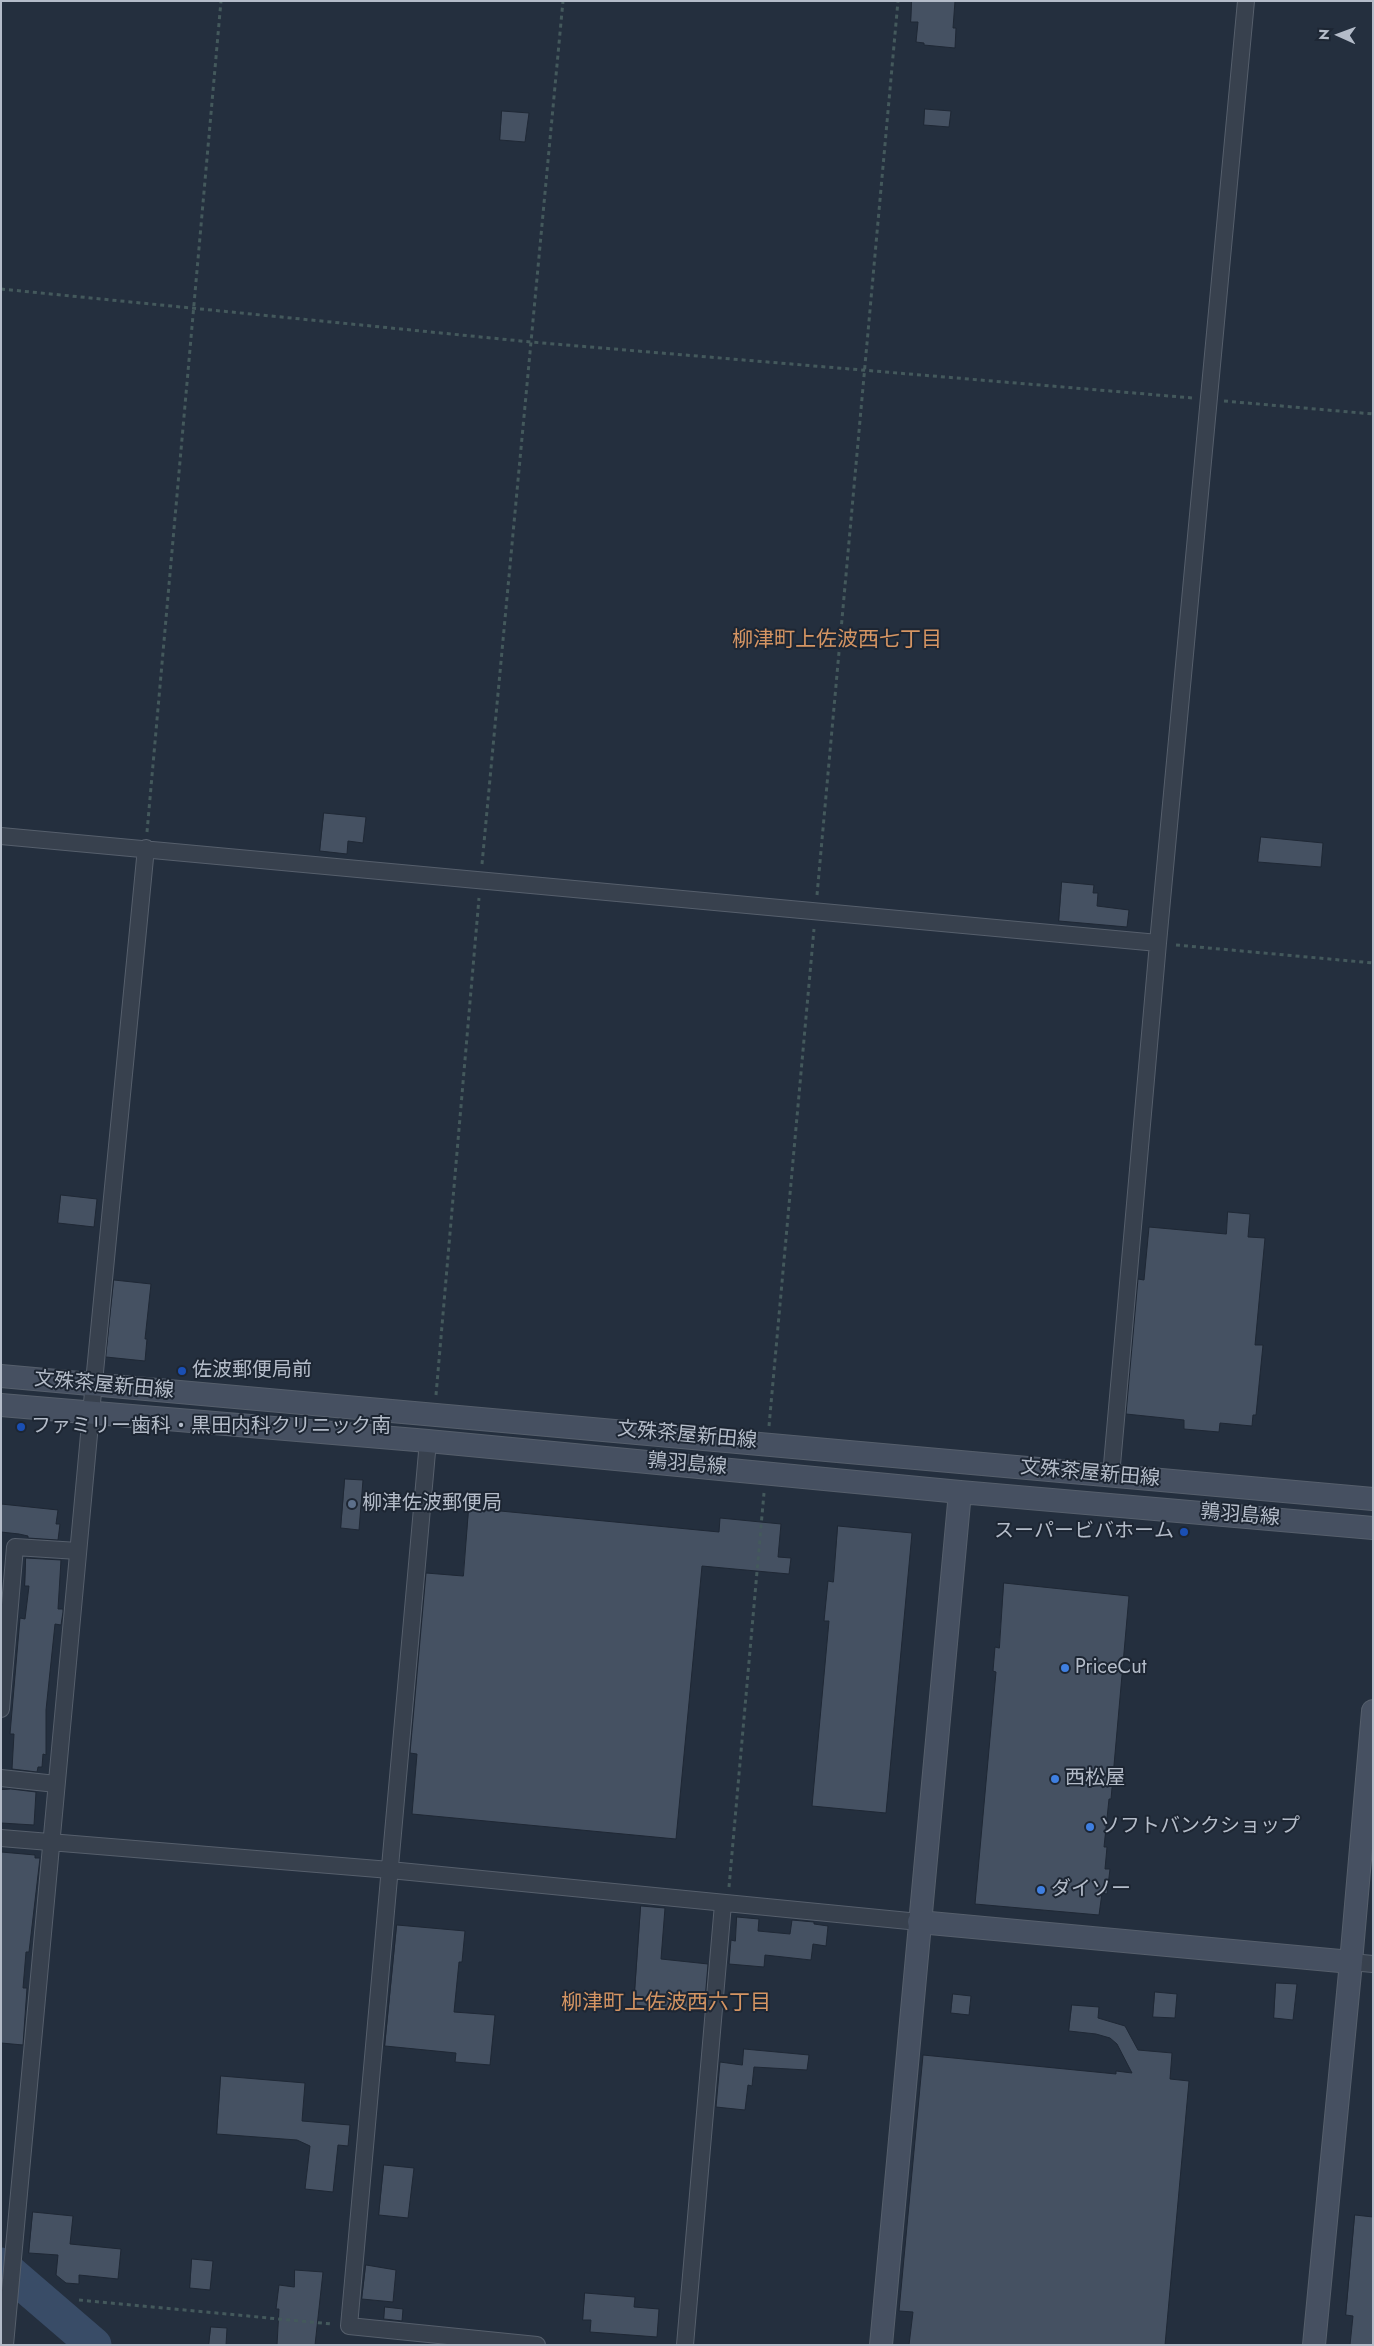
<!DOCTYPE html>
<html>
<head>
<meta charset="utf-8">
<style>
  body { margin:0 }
  #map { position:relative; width:1374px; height:2346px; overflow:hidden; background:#242f3e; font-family:Jost,sans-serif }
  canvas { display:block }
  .frame { position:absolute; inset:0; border:2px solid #b4bcc9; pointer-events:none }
  .north { position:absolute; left:1314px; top:10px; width:50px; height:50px; -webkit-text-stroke:4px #1d2633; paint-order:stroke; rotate:272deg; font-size:14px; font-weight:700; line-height:20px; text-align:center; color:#b4bcc9 }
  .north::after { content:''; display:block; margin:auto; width:18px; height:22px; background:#b4bcc9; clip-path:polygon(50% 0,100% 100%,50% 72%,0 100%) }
</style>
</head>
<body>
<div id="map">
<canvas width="1374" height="2346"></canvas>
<div class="frame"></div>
<div class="north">N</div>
</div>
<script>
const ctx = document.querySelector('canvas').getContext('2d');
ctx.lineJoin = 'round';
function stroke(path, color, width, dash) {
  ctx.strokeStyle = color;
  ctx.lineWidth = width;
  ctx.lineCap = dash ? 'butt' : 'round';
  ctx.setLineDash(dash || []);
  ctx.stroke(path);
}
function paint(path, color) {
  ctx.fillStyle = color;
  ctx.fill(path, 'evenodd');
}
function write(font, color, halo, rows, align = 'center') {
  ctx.font = font + ' Jost,"Noto Sans JP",sans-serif';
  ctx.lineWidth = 4;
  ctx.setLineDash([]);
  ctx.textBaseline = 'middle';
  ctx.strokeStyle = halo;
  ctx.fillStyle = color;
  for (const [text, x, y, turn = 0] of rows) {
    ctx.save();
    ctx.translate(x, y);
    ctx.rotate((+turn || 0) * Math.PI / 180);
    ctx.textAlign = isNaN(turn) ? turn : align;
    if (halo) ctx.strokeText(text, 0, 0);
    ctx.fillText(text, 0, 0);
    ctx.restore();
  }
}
stroke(new Path2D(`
  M1 2265 94 2345`), '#394c67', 35);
const building = new Path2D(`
  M912 1H955L953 28H956L955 48 924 45V43L916 42 918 22H911Z
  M925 109 951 111 949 127 924 125Z
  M502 111 529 113 525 142 500 140Z
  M324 813 366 817 363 843 348 841 347 854 320 851Z
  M1261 837 1323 843 1321 867 1258 862Z
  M1062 882 1094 885 1093 893H1098L1097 906 1129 910 1127 927 1059 921Z
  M61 1195 97 1199 94 1227 58 1223Z
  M1228 1212 1250 1214 1248 1237 1265 1238 1255 1345H1263L1256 1415H1253L1252 1426 1220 1423 1219 1432 1184 1429V1420L1126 1414 1138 1279 1144 1280 1149 1227 1226 1234Z
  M114 1280 151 1284 145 1339H147L145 1361 106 1357Z
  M345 1479 363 1480 359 1530 341 1528Z
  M1 1504 58 1510 56 1524H60L58 1540 28 1538V1536L19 1534 1 1532Z
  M469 1508 719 1532 720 1518 781 1524 778 1557 791 1558 789 1574 702 1566 676 1839 412 1814 417 1754 410 1753 426 1573 463 1576Z
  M838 1526 912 1533 886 1813 812 1806 829 1621H824L828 1581 833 1582Z
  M26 1558 61 1560 58 1609H63V1612L61 1625 55 1624 46 1710V1755L43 1754 42 1767H38L37 1772 12 1769 14 1734H10L20 1618 25 1619 29 1586H25Z
  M1004 1583 1129 1596 1111 1799H1109L1104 1847H1107L1105 1869H1110L1107 1894 1102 1893 1099 1915 975 1904 996 1672 993 1671 995 1647 999 1648Z
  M11 1789 36 1792 34 1825 1 1823V1790Z
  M1 1852 35 1855V1858H40L29 1952H26L23 1988H27L23 2045 1 2043Z
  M641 1906 665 1908 661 1959 708 1964 704 2012 634 2005Z
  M737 1917 759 1919 758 1931 790 1934 792 1920 814 1922V1924L828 1926 826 1946 813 1944 811 1960 765 1955 764 1967 729 1964 731 1940 735 1941Z
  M397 1925 465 1931 462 1962H459L454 2012 495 2015 490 2065 455 2062 456 2053 385 2046Z
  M1276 1983 1297 1984 1293 2020 1274 2018Z
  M1155 1992 1177 1994 1175 2018 1153 2017Z
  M953 1994 971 1996 969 2015 951 2013Z
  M1072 2005 1099 2007 1098 2018 1125 2026 1138 2050 1172 2053 1170 2079 1189 2081 1165 2345H909L913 2312 899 2311 923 2055 1116 2074V2071L1132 2073 1117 2044 1110 2038 1096 2034 1069 2031Z
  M744 2049 809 2055 807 2070 754 2067 752 2086 748 2085 745 2110 716 2107 720 2062 742 2065Z
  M221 2076 305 2083 302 2121 350 2125 348 2146 338 2145 333 2192 305 2189 310 2146 297 2140 217 2134Z
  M384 2165 414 2168 408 2218 379 2215Z
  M33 2212 73 2216 70 2244 121 2249 118 2279 79 2275V2284L66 2283 56 2275 58 2255 29 2253Z
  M1355 2215 1373 2217V2345H1350L1353 2316 1346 2315Z
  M192 2259 213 2261 210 2290 190 2288Z
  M366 2265 396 2270 393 2302 362 2299Z
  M295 2270 323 2272 315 2345H277L279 2309H276L279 2285 294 2287Z
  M585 2293 635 2297 634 2307 659 2309 657 2337 590 2332 591 2320H583Z
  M385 2307 403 2309 402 2321 384 2319Z
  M211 2327 227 2328 226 2345H209Z`);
paint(building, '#455162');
stroke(building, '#1f2835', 1);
const street = new Path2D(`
  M1 836 1158 943
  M428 1441 349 2326 537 2345
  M1111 1476 1158 943 1246 1
  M1 1709 15 1547 78 1551
  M1 1778 56 1784
  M1 1838 390 1870 919 1922
  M1351 1962 1373 1964
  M5 2345 91 1413 146 848
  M685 2345 723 1904`);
const secondary = new Path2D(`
  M1 1376 1373 1499
  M1 1405 428 1441 960 1492 1373 1528
  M919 1922 1351 1962 1373 1711
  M881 2345 960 1492
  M1314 2345 1351 1962`);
stroke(street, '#565f6c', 18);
stroke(secondary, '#565f6c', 24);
stroke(new Path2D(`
  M1 289 531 342 1193 398
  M1224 401 1373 414
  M147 832 221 1
  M482 864 563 1
  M817 895 898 1
  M1176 945 1373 963
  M436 1395 479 898
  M769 1426 814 929
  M729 1887 764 1493
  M79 2300 332 2324`), '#44595c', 3, [4, 4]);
stroke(street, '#38414e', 16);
stroke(secondary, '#465061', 22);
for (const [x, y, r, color] of [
  [182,1371,5,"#1a4fb4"],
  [21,1427,5,"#1a4fb4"],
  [352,1504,5,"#5c6f8a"],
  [1184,1532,5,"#1a4fb4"],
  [1065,1668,5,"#3f7fe0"],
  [1055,1779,5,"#3f7fe0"],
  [1090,1827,5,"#3f7fe0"],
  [1041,1890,5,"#3f7fe0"]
]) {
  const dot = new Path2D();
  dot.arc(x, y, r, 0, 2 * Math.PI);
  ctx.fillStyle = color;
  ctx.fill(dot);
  stroke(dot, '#1d2633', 2);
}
write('20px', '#b4bcc9', '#1d2633', [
  ["佐波郵便局前",192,1371],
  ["ファミリー歯科・黒田内科クリニック南",31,1427],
  ["柳津佐波郵便局",362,1504],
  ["スーパービバホーム",1174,1532,"right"],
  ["PriceCut",1075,1668],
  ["西松屋",1065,1779],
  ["ソフトバンクショップ",1100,1827],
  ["ダイソー",1051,1890]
], 'left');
write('20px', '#b4bcc9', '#1d2633', [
  ["文殊茶屋新田線",104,1386,5],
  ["文殊茶屋新田線",687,1436,5],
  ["鶉羽島線",687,1465,5],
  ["文殊茶屋新田線",1090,1474,5],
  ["鶉羽島線",1240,1516,5]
]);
write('21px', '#d59563', '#1d2633', [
  ["柳津町上佐波西七丁目",837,641],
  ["柳津町上佐波西六丁目",666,2004]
]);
</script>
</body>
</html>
